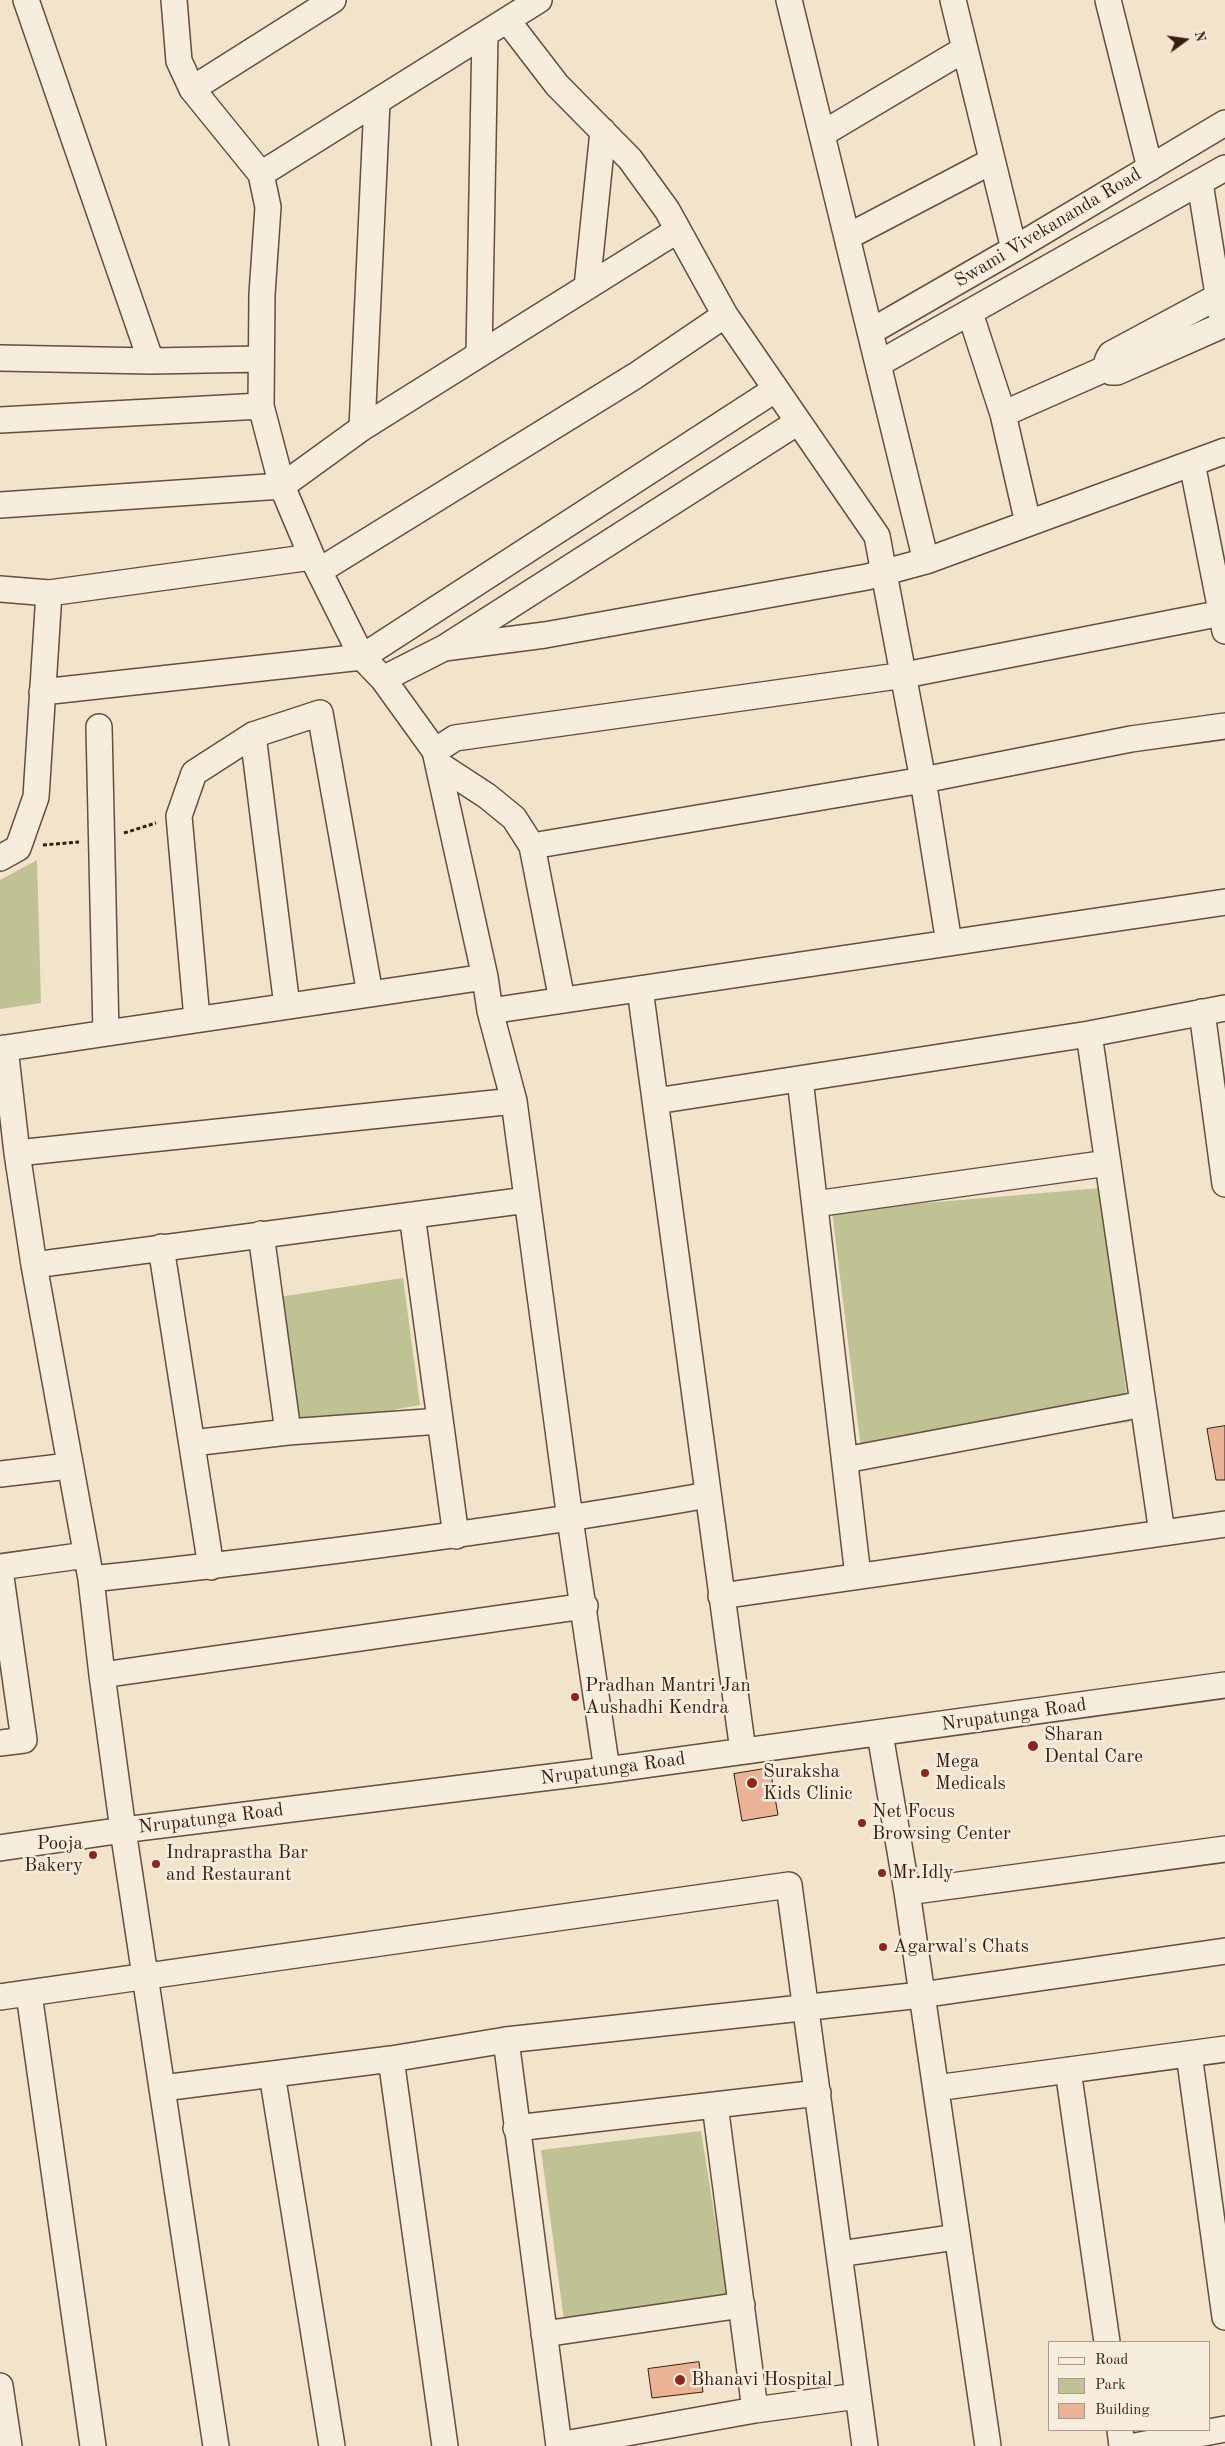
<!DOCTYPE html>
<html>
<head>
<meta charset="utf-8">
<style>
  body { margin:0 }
  #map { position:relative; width:1225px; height:2446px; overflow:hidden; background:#f2e4ca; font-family:"Old Standard TT",serif }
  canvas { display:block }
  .legend { position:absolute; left:1048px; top:2341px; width:162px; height:90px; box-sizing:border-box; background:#f7eddd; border:1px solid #aa998c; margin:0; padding:6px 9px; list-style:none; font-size:15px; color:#361c12 }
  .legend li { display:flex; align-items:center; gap:10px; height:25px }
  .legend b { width:25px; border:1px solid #aa998c }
  .north { position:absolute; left:1160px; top:15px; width:50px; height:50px; -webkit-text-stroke:4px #f7eddd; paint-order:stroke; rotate:76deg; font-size:14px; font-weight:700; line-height:20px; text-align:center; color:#361c12 }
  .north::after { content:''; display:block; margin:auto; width:18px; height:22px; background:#361c12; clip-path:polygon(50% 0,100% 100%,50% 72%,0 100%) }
</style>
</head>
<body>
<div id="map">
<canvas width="1225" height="2446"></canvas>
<ul class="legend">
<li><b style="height:6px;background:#f7eddd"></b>Road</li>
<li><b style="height:14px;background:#bfc293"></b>Park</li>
<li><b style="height:14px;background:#eab396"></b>Building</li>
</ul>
<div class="north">N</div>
</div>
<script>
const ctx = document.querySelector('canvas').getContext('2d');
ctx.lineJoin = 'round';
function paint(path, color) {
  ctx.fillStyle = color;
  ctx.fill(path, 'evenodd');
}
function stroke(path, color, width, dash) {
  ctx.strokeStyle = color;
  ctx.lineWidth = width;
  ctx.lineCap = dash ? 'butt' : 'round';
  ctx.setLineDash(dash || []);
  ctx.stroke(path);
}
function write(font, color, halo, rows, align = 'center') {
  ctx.font = font + ' "Old Standard TT",serif';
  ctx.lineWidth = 5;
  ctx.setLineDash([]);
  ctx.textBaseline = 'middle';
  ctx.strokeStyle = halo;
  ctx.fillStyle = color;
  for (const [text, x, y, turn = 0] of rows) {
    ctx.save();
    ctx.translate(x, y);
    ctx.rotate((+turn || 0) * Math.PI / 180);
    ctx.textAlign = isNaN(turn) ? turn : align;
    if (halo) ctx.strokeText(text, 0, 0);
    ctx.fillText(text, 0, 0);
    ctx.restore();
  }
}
paint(new Path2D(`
  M37 860 41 1003 0 1009V880Z
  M1101 1188 1130 1422 862 1457 832 1211Z
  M403 1278 420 1405 299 1427 279 1297Z
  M701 2131 727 2294 564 2320 541 2150Z`), '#bfc293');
const building = new Path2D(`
  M1225 1426V1480H1216L1207 1429Z
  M770 1768 778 1815 742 1821 734 1774Z
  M699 2362 703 2392 652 2398 648 2369Z`);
paint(building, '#eab396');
stroke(building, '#361c12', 1);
const minor = new Path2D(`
  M26 0 151 361
  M174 0 179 61 192 89 261 174 268 207 262 294 261 406 282 486 312 557 362 657 383 679 435 751 485 977
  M789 0 926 561
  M953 0 1014 249
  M1108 0 1150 168
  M507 20 557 85 630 159 667 210 725 315 877 536 923 780 949 943
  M192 89 333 0
  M822 134 965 49
  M261 174 539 0
  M1200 183 1221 313
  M847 237 992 161
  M587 287 603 131
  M1219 296 1111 354C1106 361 1105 366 1111 372H1117L1223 325
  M970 313 1003 414 1028 523
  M870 332 1014 249 1225 123
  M479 354 485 34
  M0 358 151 361 261 359
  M878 364 1225 168
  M1003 414 1107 368
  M0 420 261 406
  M362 428 377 102
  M1192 463 1225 631
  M0 505 282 486 362 428 678 230
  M319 571 635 376 725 315
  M0 589 49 593 312 557
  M444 648 545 635 867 577 926 561 1225 451
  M383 679 444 648 798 422
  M42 692 362 657 776 389
  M99 727 106 1033
  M253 735 287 1006
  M435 751 455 738 905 675 1222 613
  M438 764 487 796 514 818 532 846 562 1000
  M532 846 923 780 1131 739 1225 726
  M0 858 18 848 36 797 49 593
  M640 989 743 1751
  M490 1011 514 1101 570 1519 607 1770
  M1202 1012 1225 1184
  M197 1019 179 816 194 773 253 735 320 713 370 994
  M1089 1034 1162 1533
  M5 1048 17 1153 34 1265 91 1579 102 1675 123 1830 216 2446
  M0 1049 485 977 490 1011 1225 902
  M800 1079 858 1576
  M656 1101 1089 1034 1225 1008
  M17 1153 514 1101
  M815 1204 1108 1163
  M412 1215 456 1536
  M261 1234 288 1432
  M161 1247 211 1567
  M34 1265 527 1200
  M192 1443 288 1432 440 1421
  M845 1460 1143 1404
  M0 1474 69 1466
  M0 1567 86 1555
  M0 1570 24 1740 0 1743
  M91 1579C298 1557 504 1531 708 1495
  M721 1596 1225 1524
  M102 1675 585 1606
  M880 1734 907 1892 988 2446
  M0 1848 123 1830 607 1770 1225 1685
  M907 1892 1225 1849
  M29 1994 93 2446
  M0 1997 789 1885 865 2446
  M506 2040 559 2446
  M1189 2054 1225 2317
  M391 2059 445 2446
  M1068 2070 1107 2342
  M272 2074 332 2446
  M163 2088 391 2059 506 2040 921 1995 1225 1951
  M936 2088 1225 2049
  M715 2105 755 2410
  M516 2128 818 2093
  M839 2254 957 2237
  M544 2334 742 2305
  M0 2386 9 2446
  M1120 2430 1122 2446
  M559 2445 755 2410 857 2396
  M1135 2446 1225 2429`);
stroke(minor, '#654e40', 28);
stroke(new Path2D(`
  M124 833 156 823
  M43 845 79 842`), '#361c12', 3, [4, 2.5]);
stroke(minor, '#f7eddd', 25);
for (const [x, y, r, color] of [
  [575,1697,5,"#8f2418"],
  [1033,1746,6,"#8f2418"],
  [925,1773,5,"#8f2418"],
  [752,1783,6,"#8f2418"],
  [862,1823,5,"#8f2418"],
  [93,1855,5,"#8f2418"],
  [156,1864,5,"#8f2418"],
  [882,1873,5,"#8f2418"],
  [883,1947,5,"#8f2418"],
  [680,2380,6,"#8f2418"]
]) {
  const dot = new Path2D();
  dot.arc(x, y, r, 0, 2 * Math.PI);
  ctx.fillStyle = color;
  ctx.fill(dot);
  stroke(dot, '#f7eddd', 2);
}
write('19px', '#361c12', '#f7eddd', [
  ["Swami Vivekananda Road",1048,228,-31],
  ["Nrupatunga Road",1014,1715,-8],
  ["Nrupatunga Road",613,1769,-8],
  ["Nrupatunga Road",211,1819,-7]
]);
write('19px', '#361c12', '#f7eddd', [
  ["Pradhan Mantri Jan",585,1686],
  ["Aushadhi Kendra",585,1708],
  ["Sharan",1044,1735],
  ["Dental Care",1044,1757],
  ["Mega",935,1762],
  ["Medicals",935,1784],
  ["Suraksha",763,1772],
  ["Kids Clinic",763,1794],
  ["Net Focus",872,1812],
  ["Browsing Center",872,1834],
  ["Pooja",83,1844,"right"],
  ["Bakery",83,1866,"right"],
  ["Indraprastha Bar",166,1853],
  ["and Restaurant",166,1875],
  ["Mr.Idly",892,1873],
  ["Agarwal's Chats",893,1947],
  ["Bhanavi Hospital",691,2380]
], 'left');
</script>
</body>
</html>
